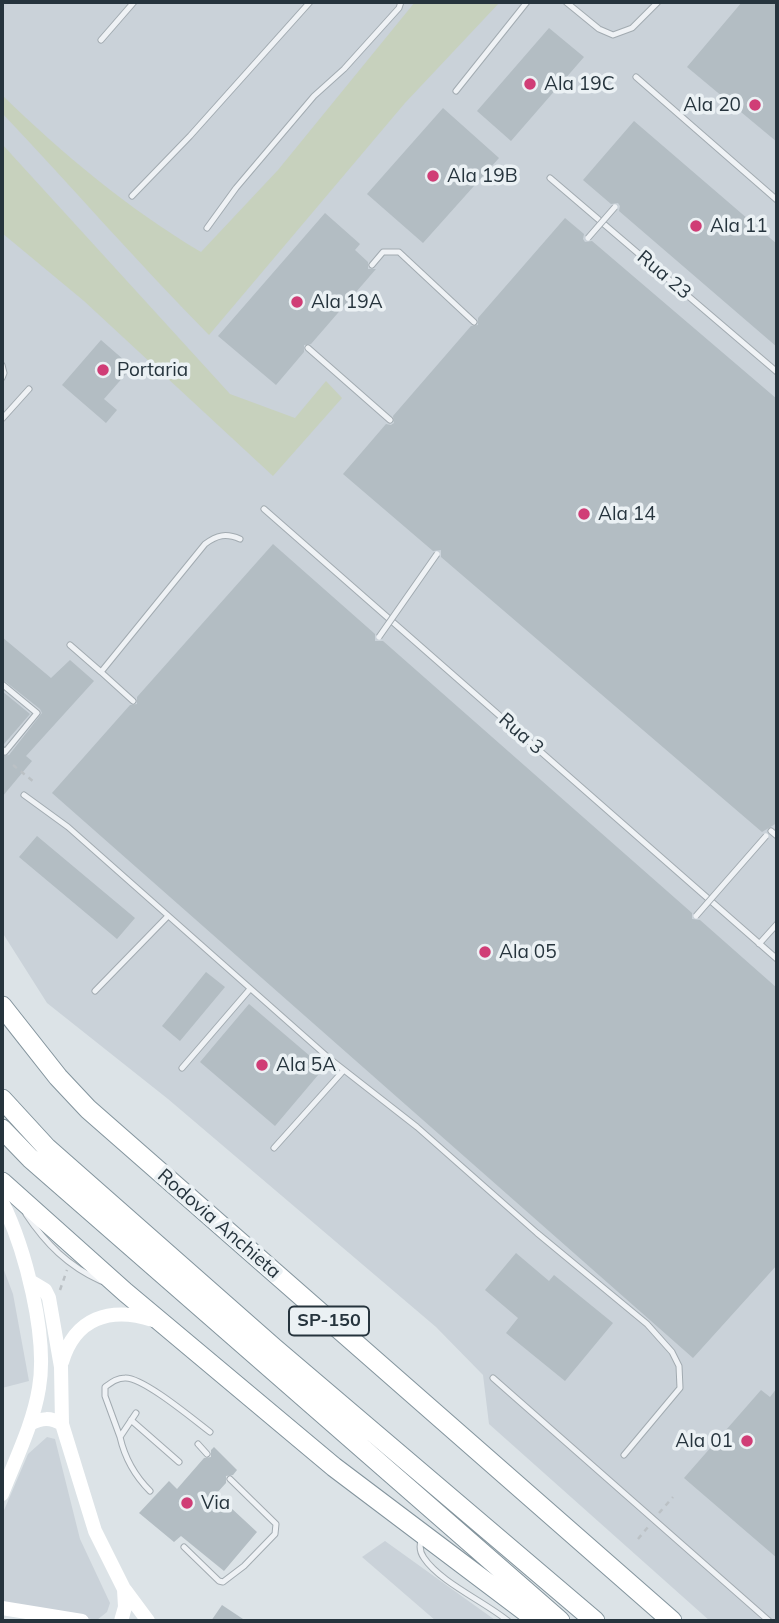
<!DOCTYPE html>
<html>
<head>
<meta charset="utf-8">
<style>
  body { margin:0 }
  #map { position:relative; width:779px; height:1623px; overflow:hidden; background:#dce3e7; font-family:Mulish,sans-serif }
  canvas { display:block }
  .frame { position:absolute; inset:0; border:4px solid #26343d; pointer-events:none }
</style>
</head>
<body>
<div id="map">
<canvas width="779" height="1623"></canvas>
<div class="frame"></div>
</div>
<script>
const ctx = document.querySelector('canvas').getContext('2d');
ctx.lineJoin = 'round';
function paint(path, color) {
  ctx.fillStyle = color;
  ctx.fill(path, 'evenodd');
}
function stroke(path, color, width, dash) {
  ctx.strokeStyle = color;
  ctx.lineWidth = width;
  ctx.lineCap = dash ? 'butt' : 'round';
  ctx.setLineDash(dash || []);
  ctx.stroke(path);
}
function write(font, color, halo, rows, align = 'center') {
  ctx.font = font + ' Mulish,sans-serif';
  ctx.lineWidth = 7;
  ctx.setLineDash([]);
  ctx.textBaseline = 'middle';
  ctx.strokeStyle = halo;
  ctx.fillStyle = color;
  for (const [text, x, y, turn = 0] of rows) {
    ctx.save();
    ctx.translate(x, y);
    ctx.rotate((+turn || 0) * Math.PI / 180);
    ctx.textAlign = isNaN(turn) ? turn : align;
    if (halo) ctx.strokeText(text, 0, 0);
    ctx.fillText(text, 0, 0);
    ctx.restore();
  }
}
paint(new Path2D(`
  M2 2H777V1621H710L489 1424 483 1375 436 1327 168 1099 47 1003 2 932Z
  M2 1265 13 1294 29 1381 2 1388Z
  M47 1437 55 1439 80 1539 110 1603 107 1612 97 1620 2 1603V1515L28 1454Z
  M385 1541 495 1620 497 1621H436L362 1557Z`), '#cad2d9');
paint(new Path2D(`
  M415 2H500L405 103 209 335C138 263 71 186 2 113V95C64 155 127 208 201 252L278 170Z
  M2 144 230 394 295 418 326 381 342 398 273 476 84 301 2 233Z`), '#c7d1bd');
paint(new Path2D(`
  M742 2H777V142L687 67Z
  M549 28 584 57 511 141 477 111Z
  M443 108 499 158 423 243 367 194Z
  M634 121 777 244V347L619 211 620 206 618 203 611 204 583 180Z
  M325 213 360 244 355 250 368 262V269H376L311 344 304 345V352L276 385 218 336Z
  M565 218 584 234 583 239 585 242 592 241 777 399V823L762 832 441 557V550L433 551 343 474 386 424 391 425 394 423 393 416 471 326 478 325V318Z
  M101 340 132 367 104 399 117 410 106 423 62 385Z
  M273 544 375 634V641H383L692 913V919L700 920 777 988V1265L693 1358 52 793 130 705 137 704V697Z
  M2 637 51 678 70 660 94 681 26 756 32 761 2 797V756L9 755 42 713 40 709 2 679Z
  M2 691 30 714 4 744H2Z
  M37 836 135 918 117 939 19 857Z
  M206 972 225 987 180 1041 162 1026Z
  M249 1004 324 1068 275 1126 200 1062Z
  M516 1253 549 1281 554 1275 613 1323 565 1381 506 1333 518 1318 485 1290Z
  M777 1388V1558L684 1478 761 1390 770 1397Z
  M214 1447 237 1470 233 1475 226 1476V1483L216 1494 257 1532 224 1571 181 1536 174 1542 139 1513 169 1481 177 1489 204 1458 211 1457V1450Z
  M222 1605 246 1621H211Z`), '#b3bdc3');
const service = new Path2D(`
  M566 2 599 29 613 35 632 28 658 2
  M101 40 134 2
  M636 77 777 200
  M456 91 527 2
  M550 178 777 372
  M132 196 190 136 310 2
  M207 228 236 188 314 96 344 69 399 8 401 2
  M372 265 383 252H399L474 322
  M308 348 390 420
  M2 365 4 373 2 378
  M2 419 29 389
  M264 509 777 959
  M70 645 101 672
  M2 684 37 713 5 752 2 749
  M133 701 101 672 205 544C217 535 226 533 240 539
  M24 795 68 827 330 1059 417 1127 537 1233 647 1324 672 1352 679 1366 680 1388 624 1455
  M771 831 777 836
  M759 944 777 924
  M95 991 168 916
  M182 1068 250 989
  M274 1148 344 1070
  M26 1214C46 1244 68 1266 101 1281
  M493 1378 769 1621
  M136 1413 120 1437C125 1459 134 1475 150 1491
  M131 1420 179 1462
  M120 1437 105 1396V1387C112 1382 117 1378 125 1378 143 1377 194 1420 210 1432
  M198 1444 207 1454
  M422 1538C419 1545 419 1551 424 1558 440 1582 485 1602 508 1621
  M184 1547 219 1581 223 1582 244 1566 275 1534 276 1524 230 1479`);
const motorway = new Path2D(`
  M2 1006 58 1077 88 1109 672 1621
  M2 1099 47 1148 274 1348 595 1621
  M2 1129 30 1158 560 1621
  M2 1182 125 1292 334 1467 538 1621`);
stroke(service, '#a2abb1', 7);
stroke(motorway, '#83949d', 21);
stroke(new Path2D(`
  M13 765 34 782
  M60 1290 67 1270
  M659 1513 673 1497
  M638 1539 648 1527`), '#bbc1c5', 2.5, [5, 5]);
stroke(service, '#eff2f5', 5);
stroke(new Path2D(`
  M2 1202C25 1248 48 1336 39 1388 33 1425 15 1460 2 1494
  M30 1281 45 1290 49 1298 61 1367 62 1424 95 1531 124 1589 125 1607 121 1621
  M62 1362C75 1318 110 1306 153 1320
  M30 1424C42 1418 50 1417 62 1424
  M125 1590 148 1621
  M2 1608 82 1621`), '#fff', 14);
stroke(motorway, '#fff', 19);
const serviceBridge = new Path2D(`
  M588 238 615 207
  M379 637 437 554
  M696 916 766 836`);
stroke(serviceBridge, '#a2abb1', 7, []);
stroke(serviceBridge, '#eff2f5', 5);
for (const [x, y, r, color] of [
  [530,84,7,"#d03d76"],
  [755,105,7,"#d03d76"],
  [433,176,7,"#d03d76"],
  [696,226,7,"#d03d76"],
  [297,302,7,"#d03d76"],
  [103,370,7,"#d03d76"],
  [584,514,7,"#d03d76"],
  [485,952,7,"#d03d76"],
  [262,1065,7,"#d03d76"],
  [747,1441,7,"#d03d76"],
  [187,1503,7,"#d03d76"]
]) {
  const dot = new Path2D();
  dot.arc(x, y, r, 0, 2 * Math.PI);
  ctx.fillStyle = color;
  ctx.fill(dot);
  stroke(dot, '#ebf1f4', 2.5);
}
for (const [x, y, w] of [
  [329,1321,80]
]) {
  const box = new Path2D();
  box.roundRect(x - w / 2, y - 14.5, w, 29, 5);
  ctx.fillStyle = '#ebf1f4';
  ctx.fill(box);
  stroke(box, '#26343d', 2);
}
write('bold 18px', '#26343d', null, [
  ["SP-150",329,1321]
]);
write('19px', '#26343d', '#ebf1f4', [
  ["Ala 19C",544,84],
  ["Ala 20",741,105,"right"],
  ["Ala 19B",447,176],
  ["Ala 11",710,226],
  ["Ala 19A",311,302],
  ["Portaria",117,370],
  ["Ala 14",598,514],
  ["Ala 05",499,952],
  ["Ala 5A",276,1065],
  ["Ala 01",733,1441,"right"],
  ["Via",201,1503]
], 'left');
write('19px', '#26343d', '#ebf1f4', [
  ["Rua 23",664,275,40],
  ["Rua 3",521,734,41],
  ["Rodovia Anchieta",219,1224,41]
]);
</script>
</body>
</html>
